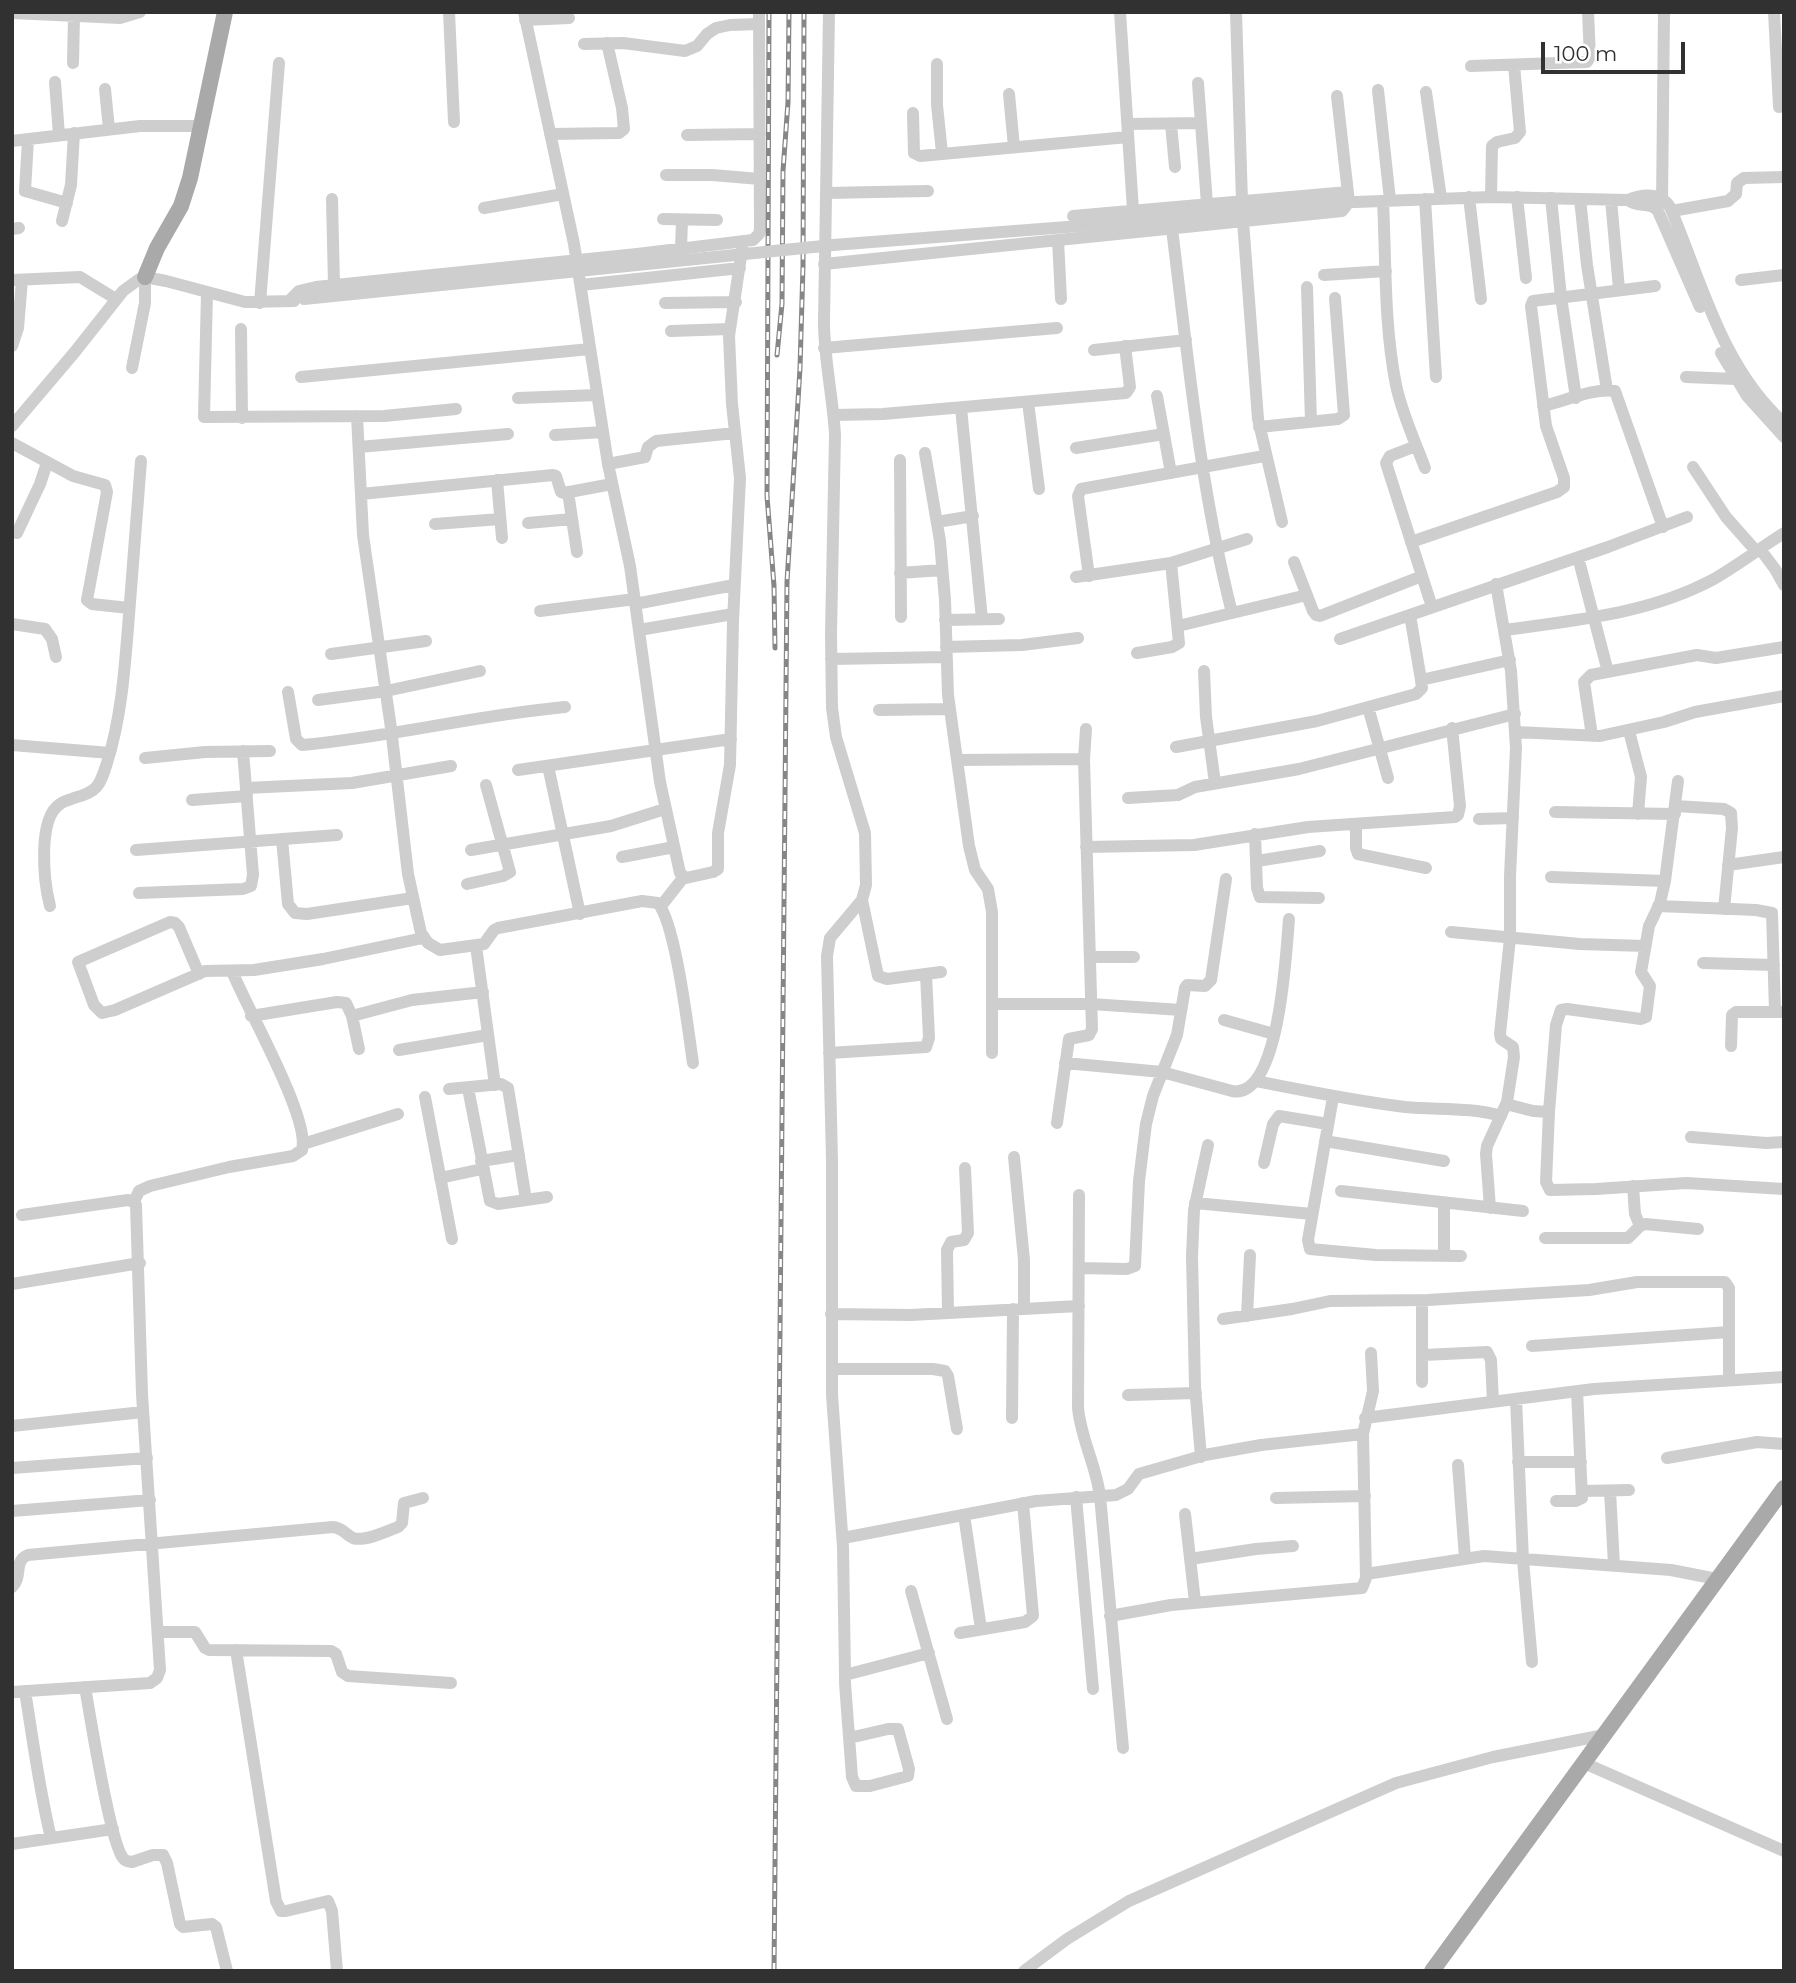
<!DOCTYPE html>
<html>
<head>
<meta charset="utf-8">
<style>
  body { margin:0 }
  #map { position:relative; width:1796px; height:1983px; overflow:hidden; background:#fff; font-family:Montserrat,sans-serif }
  canvas { display:block }
  .frame { position:absolute; inset:0; border:14px solid #313131; pointer-events:none }
  .scale { position:absolute; left:1541px; top:42px; width:144px; height:32px; box-sizing:border-box; border:4px solid #313131; border-top:0; padding-left:9px; font-size:21px; line-height:24px; white-space:nowrap; color:#313131; -webkit-text-stroke:5px #fff; paint-order:stroke }
</style>
</head>
<body>
<div id="map">
<canvas width="1796" height="1983"></canvas>
<div class="frame"></div>
<div class="scale">100 m</div>
</div>
<script>
const ctx = document.querySelector('canvas').getContext('2d');
ctx.lineJoin = 'round';
function stroke(path, color, width, dash) {
  ctx.strokeStyle = color;
  ctx.lineWidth = width;
  ctx.lineCap = dash ? 'butt' : 'round';
  ctx.setLineDash(dash || []);
  ctx.stroke(path);
}
stroke(new Path2D(`
  M449 12 454 122
  M524 12 574 244 608 464 630 566 660 782 680 873 686 878 713 872 718 869V833L730 765 733 621 740 478 732 404 729 336 743 243
  M829 12 824 321C824 360 833 397 835 435L831 633 832 708 836 737 865 833 866 885 862 900 830 938 827 956 832 1160V1395L843 1547 845 1675V1683L852 1777 856 1786H870L908 1776 909 1769 898 1729H888L849 1738
  M1120 12 1133 210
  M1236 12 1242 201
  M1774 12 1779 107
  M12 13 120 18 140 12
  M525 20 569 18
  M584 44 623 43 685 51 697 46 707 34 716 28 730 25 759 24
  M73 63 74 16
  M937 64V105L942 153
  M1471 66 1587 62 1590 57 1588 12
  M55 82 59 135
  M1198 83 1207 204
  M105 89 109 129
  M1378 90 1390 200
  M1426 92 1441 198
  M1009 94 1014 147
  M913 113 914 153 920 156 1128 137
  M1128 124 1200 123
  M1171 124 1175 167
  M550 134 619 133 624 129 622 108 607 43
  M687 135 760 134
  M28 139 25 191 67 203
  M12 141 140 126H201
  M666 175H712L760 179
  M826 193 928 191
  M1469 197 1481 299
  M1491 197 1492 146 1497 142 1515 138 1520 132 1514 65
  M1517 197 1526 278
  M1551 198 1561 297 1576 398
  M332 199 334 285
  M1425 199 1436 377
  M1580 199 1587 265 1607 390
  M1611 200 1619 289
  M1628 200C1638 208 1650 201 1658 211L1700 307
  M1383 201C1386 261 1384 326 1396 385 1402 414 1415 441 1425 468
  M1328 203 1491 197 1628 200C1642 194 1661 192 1670 207 1702 282 1721 366 1784 423
  M1662 204 1664 12
  M484 208 563 194
  M1672 211 1728 201 1736 194 1737 183 1744 178 1784 177
  M1073 216 1348 192
  M663 219 717 220
  M62 221 71 185 74 133
  M1243 221 1258 419 1282 522
  M12 229 19 228
  M1172 229C1188 358 1200 487 1232 613
  M1058 240 1061 299
  M681 249 682 220
  M824 264 1342 211 1349 202 1337 96
  M1324 275 1386 271
  M12 280 80 277 116 299
  M1741 280 1784 275
  M581 285 740 268
  M1307 287 1311 422
  M207 293 204 417 384 416 456 409
  M289 301 299 291 316 287 637 254 753 240 759 234 760 229 759 12
  M260 303 279 63
  M665 303 736 302
  M241 329 242 418
  M671 331 730 329
  M12 346 18 328 22 280
  M824 348 1057 328
  M1094 350 1186 340
  M1721 353 1747 396 1784 437
  M132 368 145 303V277
  M301 377 590 349
  M1686 377 1735 379
  M1157 396 1171 473
  M518 398 597 395
  M1028 402 1039 489
  M1543 406C1565 401 1593 388 1615 391L1663 527
  M961 408 982 619
  M834 415 883 414 1126 393 1130 387 1125 346
  M357 416 363 535 391 728 408 874 421 933 428 943 440 950 484 944 494 930 498 928 642 901 658 903C676 925 688 1030 693 1063
  M12 426 74 353 123 291 138 280 145 277 166 281 245 302 294 301
  M1259 427 1338 419 1344 415 1335 298
  M555 435 603 432
  M12 443 73 476 105 485 107 492 87 600 92 604 129 608
  M1416 446 1390 456 1386 463 1432 607
  M359 447 508 434
  M1076 448 1164 434
  M925 453 940 541 945 600 948 695 969 846 975 870 988 889 992 912V1053
  M900 460 901 617
  M608 464 645 457 648 447 656 441 735 433
  M1693 467 1726 517 1756 551
  M497 480 502 538
  M568 492 577 552
  M361 494 553 475 556 476 561 492 564 493 612 484
  M937 522 973 516
  M528 523 572 519
  M435 524 500 519
  M17 533 40 484 47 463
  M1411 542 1557 492 1564 487V478L1546 426 1531 306 1533 301 1655 286
  M1760 549 1775 569 1784 585
  M1578 557 1608 672
  M1294 562 1313 611 1316 615 1320 616 1422 576
  M900 573 942 570
  M1089 576 1078 496 1081 489 1264 456
  M1076 577 1171 563 1247 539
  M635 604 734 585
  M540 611 635 599
  M945 620 999 619
  M12 624 45 629 52 639 56 657
  M1178 626 1307 595
  M639 630 733 614
  M1505 630C1575 620 1648 614 1712 580 1737 566 1760 548 1784 533
  M1340 639 1608 547 1687 517
  M946 647 1022 645 1078 638
  M1137 653 1172 647 1179 643 1171 563
  M331 654 426 641
  M831 659 946 657
  M1204 671 1206 717 1215 783
  M1421 680 1510 660
  M288 692 296 739 302 745C391 737 477 715 565 707
  M318 700 386 691 480 671
  M1368 707 1388 778
  M879 710 950 709
  M1629 731 1641 777 1638 814
  M1516 732 1600 736 1664 722 1695 712 1784 696
  M1592 736 1584 682 1591 675 1697 655 1716 658 1784 647
  M12 745 110 753
  M1176 747 1317 721 1416 694 1422 688 1421 680 1410 615
  M145 758 205 752 270 751
  M957 760 1084 759
  M548 766 580 914
  M518 770 731 739
  M246 788 352 783 451 766
  M1128 798 1178 795 1195 787 1299 769 1515 714
  M192 800 247 796
  M1676 806 1724 809 1731 813 1732 828 1724 909
  M1555 812 1675 814
  M1479 819 1513 818
  M1356 824V848L1358 854 1426 868
  M1255 834 1257 888 1260 897 1319 898
  M282 839 288 904 295 913 307 914 413 898
  M1086 847 1194 845 1308 827 1455 817 1458 815 1460 806 1452 728
  M136 850 337 835
  M471 850 611 826 665 809
  M622 857 674 847
  M1257 861 1320 851
  M1728 865 1784 857
  M1551 877 1665 881
  M467 884 503 876 510 872 486 785
  M139 893 243 889 251 886 253 875 243 751
  M862 900 878 976 887 979 941 972
  M50 906C44 883 37 819 60 804 64 801 69 800 74 798 98 792 100 785 107 763 122 716 125 664 129 615 133 564 137 513 141 461
  M661 906 683 878
  M1658 906 1756 910 1772 913 1775 1011
  M1451 932 1580 944 1645 946
  M476 946 495 1085
  M1090 957H1134
  M1703 963 1774 965
  M199 974 179 927 175 923 170 922 78 962 94 1005 102 1013 115 1010 205 971 254 970 323 959 423 938
  M992 1004H1091L1181 1010
  M251 1016 337 1002 346 1003 352 1016 359 1049
  M352 1016 412 1000 483 992
  M1224 1020 1274 1034
  M1731 1046 1732 1015 1736 1012H1784
  M399 1050 488 1035
  M829 1053 926 1047 929 1038 926 974
  M1065 1063 1162 1072 1232 1091C1280 1100 1286 952 1289 919
  M1256 1081C1306 1091 1355 1101 1405 1107 1437 1110 1471 1107 1501 1116
  M468 1088 490 1201 498 1204 547 1197
  M449 1089 501 1084 508 1088 526 1200
  M425 1097 452 1239
  M1333 1097 1308 1240 1310 1249 1376 1255 1461 1256
  M1506 1104 1533 1111 1549 1112 1556 1025 1561 1010 1567 1009 1641 1019 1646 1017 1650 986 1641 972 1649 926 1660 903 1665 881 1678 781
  M1549 1112 1546 1182 1550 1190 1596 1189 1686 1183 1784 1189
  M1057 1123 1069 1039 1089 1035 1092 1029 1084 759 1086 729
  M1691 1137 1766 1143 1784 1142
  M1325 1141 1444 1161
  M303 1144 398 1114
  M1014 1157 1024 1260V1309
  M481 1161 519 1155
  M1264 1163 1273 1124 1279 1116 1328 1124
  M440 1178 482 1169
  M1633 1186 1635 1214 1640 1226
  M1341 1191 1523 1211
  M1079 1195 1078 1408C1081 1439 1096 1465 1100 1496L1123 1748
  M134 1202 139 1191 150 1186 229 1167 293 1156 302 1150C311 1119 246 1007 232 971
  M1195 1203 1312 1214
  M1444 1204V1255
  M1490 1208 1486 1154 1487 1146 1507 1102 1514 1057 1513 1047 1501 1039 1500 1034 1510 938V876L1516 748 1511 671 1496 584
  M1545 1238H1628L1640 1226 1645 1224 1698 1229
  M1080 1268 1127 1269 1135 1266 1139 1181 1146 1124 1153 1096 1177 1035 1185 988 1187 985 1205 986 1211 980 1226 879
  M12 1284 140 1263
  M1422 1300V1382
  M948 1312 947 1250 951 1242 964 1240 968 1233 965 1168
  M831 1314 911 1315 1079 1306
  M1247 1316 1250 1255
  M1223 1319 1292 1309 1330 1301 1428 1300 1589 1290 1637 1282H1725L1729 1288V1380
  M1532 1346 1729 1332
  M1423 1355 1487 1352 1491 1360 1493 1402
  M832 1369H933L945 1371 948 1376 957 1429
  M1128 1395 1196 1393
  M1516 1399 1523 1560 1532 1662
  M1012 1418 1013 1309
  M1365 1418 1594 1389 1784 1377
  M12 1426 143 1412
  M1201 1457 1195 1386 1192 1256 1194 1210 1208 1145
  M1667 1458 1757 1442 1784 1444
  M1518 1462H1581
  M1458 1465 1465 1558
  M12 1468 147 1458
  M1583 1491 1629 1490
  M1610 1491 1614 1565
  M1076 1497 1093 1689
  M1276 1498 1365 1496
  M1556 1501H1576L1582 1498 1577 1391
  M12 1511 150 1500
  M1185 1514 1195 1602
  M964 1515 981 1629
  M843 1538 1036 1501 1116 1495 1128 1489 1139 1474 1205 1455 1261 1445 1363 1434
  M1190 1559 1256 1549 1293 1546
  M1366 1574 1484 1556 1671 1570 1717 1579
  M12 1587C23 1577 13 1561 28 1555L333 1527C343 1528 345 1534 353 1538 364 1542 388 1531 398 1527L402 1523 404 1503 423 1498
  M911 1591 947 1719
  M1110 1616 1171 1605 1362 1588 1366 1578 1363 1434 1373 1391 1371 1353
  M159 1632H195L205 1648 209 1650 331 1651 336 1654 342 1672 348 1676 451 1683
  M960 1633 1025 1622 1033 1616 1023 1503
  M236 1650 276 1901 281 1911H286L328 1901 332 1911 337 1971
  M845 1675 929 1653
  M85 1687C90 1715 110 1842 123 1858 126 1862 127 1861 132 1862L153 1855H163L167 1863 180 1924 183 1927 212 1924 216 1927 227 1971
  M25 1691C33 1740 39 1789 51 1838
  M12 1692 150 1683 157 1678 160 1670 142 1394 136 1205 134 1202 128 1200 22 1215
  M1584 1763 1784 1851
  M12 1844 113 1829
  M1024 1971 1067 1939 1129 1901 1396 1783 1493 1757 1604 1735`), '#cecece', 12);
stroke(new Path2D(`
  M145 277 157 248 181 206 190 178 225 12
  M1432 1971 1784 1488`), '#a9a9a9', 16);
const rail = new Path2D(`
  M769 12 767 496 774 586 775 648
  M777 355 782 304 783 171 788 102 789 12
  M774 1971 787 582 800 368 803 266 804 12`);
stroke(rail, '#868686', 5);
stroke(rail, '#fff', 2.5, [8]);
stroke(new Path2D(`
  M304 299 833 245 1106 224 1328 203`), '#cecece', 12);
</script>
</body>
</html>
